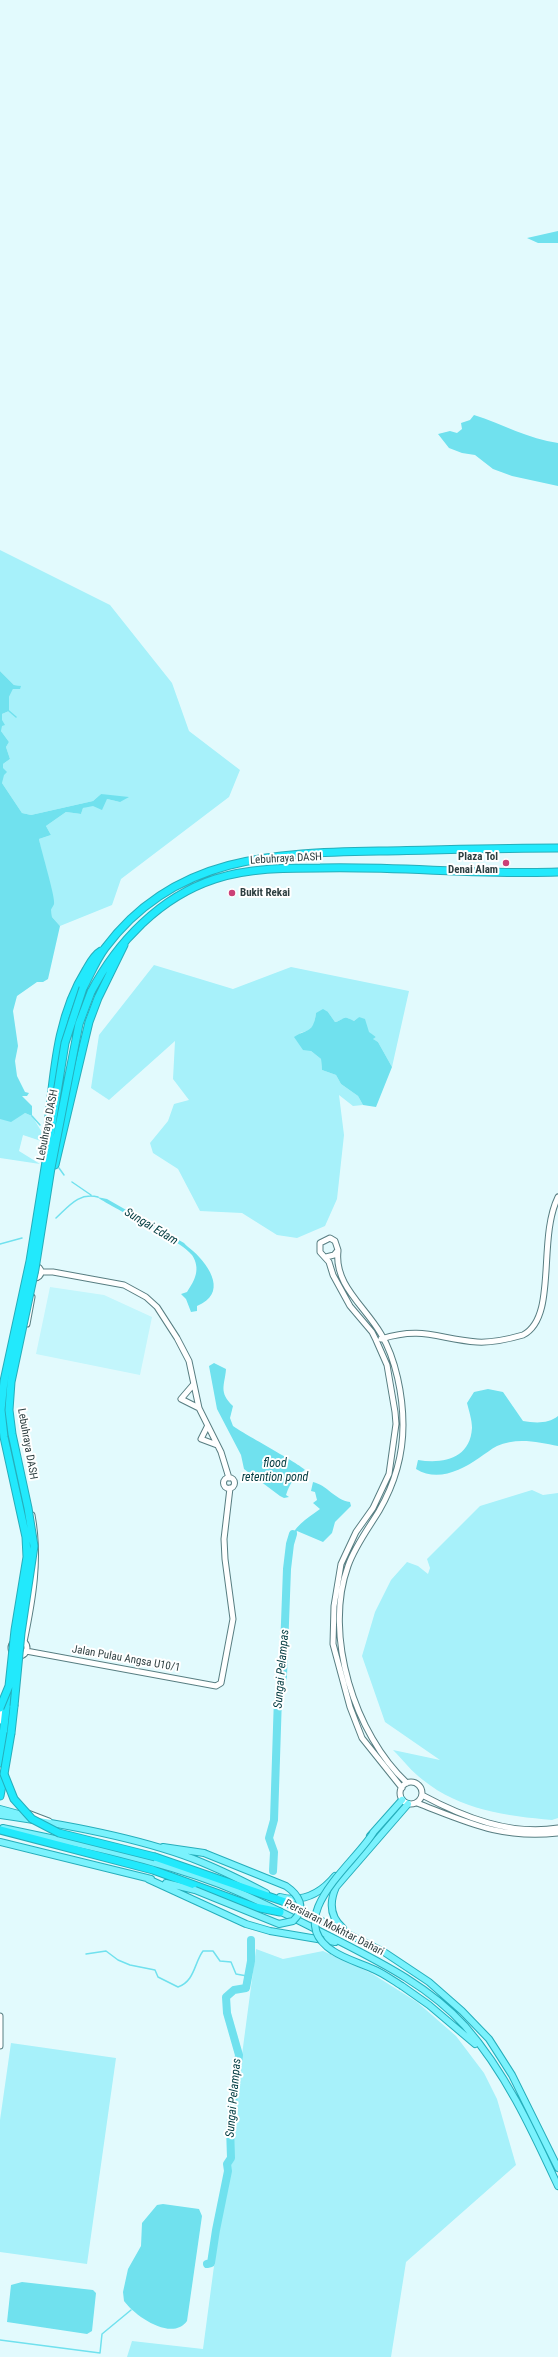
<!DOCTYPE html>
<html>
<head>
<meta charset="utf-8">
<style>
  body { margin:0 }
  canvas { display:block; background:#e2fafd }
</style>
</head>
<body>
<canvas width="558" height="2357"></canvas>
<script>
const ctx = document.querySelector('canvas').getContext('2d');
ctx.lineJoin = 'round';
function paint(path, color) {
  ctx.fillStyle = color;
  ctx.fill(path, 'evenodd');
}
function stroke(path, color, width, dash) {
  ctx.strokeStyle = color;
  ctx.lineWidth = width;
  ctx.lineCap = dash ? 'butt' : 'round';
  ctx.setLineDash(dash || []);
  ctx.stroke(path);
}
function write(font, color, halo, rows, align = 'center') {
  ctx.font = font + ' "Roboto Condensed",sans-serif';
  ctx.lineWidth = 4;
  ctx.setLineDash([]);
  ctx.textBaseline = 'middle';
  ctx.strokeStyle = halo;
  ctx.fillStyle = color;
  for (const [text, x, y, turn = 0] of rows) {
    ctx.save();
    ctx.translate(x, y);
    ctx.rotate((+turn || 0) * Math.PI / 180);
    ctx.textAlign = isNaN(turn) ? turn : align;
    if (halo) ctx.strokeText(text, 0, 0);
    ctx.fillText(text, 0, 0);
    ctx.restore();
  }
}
paint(new Path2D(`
  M50 1287 104 1295 152 1317 140 1375 36 1354Z`), '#c3f6fc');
paint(new Path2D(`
  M0 550 110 605 172 683 189 731 240 770 229 797 121 879 112 905 60 926 52 917 39 839 51 835 46 826 66 812 81 814 83 808 107 799 120 802 101 794 93 801 31 815 22 813 2 783 3 764 10 759 6 747 9 742 1 731 2 714 9 711V697L13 689H20V686L14 685 0 671Z
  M154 965 233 989 291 967 409 991 392 1067 378 1042 372 1039 376 1037 369 1033 359 1017 354 1021 348 1018 335 1022 328 1012 316 1013 314 1024 310 1030 300 1033 311 1051 321 1059 322 1070 336 1075 341 1084 358 1096 363 1105 353 1106 339 1095 344 1135 337 1199 325 1226 297 1238 277 1235 242 1213 200 1211 178 1169 153 1153 150 1143 168 1121 174 1104 189 1100 173 1079 175 1041 109 1100 91 1088 99 1035Z
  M25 1113 32 1116 43 1134 41 1141 23 1135 19 1151 40 1164 0 1158V1119Z
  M532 1490 543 1495 558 1493V1818L552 1820C507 1816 460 1810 423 1780 412 1772 403 1760 393 1750L440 1760 385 1722 362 1656 375 1612 391 1580 407 1562 418 1566 428 1574 430 1568 427 1559 480 1506Z
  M256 1949 283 1959 323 1951 371 1973 417 2002 456 2036 484 2073 497 2099 516 2165 406 2262 391 2357H127L132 2341 203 2349Z
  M11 2043 116 2058 87 2264 0 2252V2120Z`), '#a7f1fa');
paint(new Path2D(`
  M558 231V243H538L527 238Z
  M474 415C502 424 529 439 558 443V486L512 476 493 469 475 455 462 453 449 448 438 434 450 431 457 433 462 429 461 423 470 420Z
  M0 671 14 685 21 686 20 689H13L9 697V711L2 714V720L5 725 2 726 1 731 9 742 6 747 10 759 3 764V768L7 772 4 775 2 783 22 813 31 815 93 801 101 794 129 797 120 802 107 799 102 810 93 806 83 808 81 814 66 812 46 826 51 835 39 839C41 850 56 899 54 904 54 905 51 909 51 910L52 917 60 926 48 979 43 982H37L17 996 13 1011 18 1046 15 1061 17 1076 25 1092 29 1093 27 1096H22L32 1106V1116L25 1113 11 1122 0 1119Z
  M323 1009 328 1012 335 1022C345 1020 342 1014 354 1021L359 1017 365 1019 369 1032 376 1037 373 1039 378 1042 392 1067 376 1107 363 1105 358 1096 341 1084 336 1075 322 1070 321 1059 311 1051 303 1050 294 1037C308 1028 313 1034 316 1013Z
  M97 1197 107 1199 184 1243C186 1246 190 1248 193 1251 211 1267 227 1294 197 1306V1311L191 1312 186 1299 181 1294 187 1292C195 1280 201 1269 192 1255 182 1241 116 1210 97 1197Z
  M214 1363 226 1369C225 1385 218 1392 233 1406L230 1418 233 1426C244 1434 300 1464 305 1470 294 1477 290 1483 286 1495L289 1497 284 1498 280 1496 244 1469 241 1455 217 1409 209 1366Z
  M488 1389 503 1392 523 1421C535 1423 548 1424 558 1416V1446C539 1442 516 1437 497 1446 491 1449 485 1454 479 1458 460 1471 437 1482 416 1469L418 1460C443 1464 470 1459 472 1428 472 1420 469 1411 467 1403L474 1392Z
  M313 1482C327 1485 335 1500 350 1502L351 1506 335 1522 332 1533 323 1542 297 1531 291 1543H288C294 1526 306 1519 320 1509L313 1503 317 1500 315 1492 311 1491Z
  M163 2204 199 2209 202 2216 187 2321C172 2342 135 2316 124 2301L123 2292 128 2269 141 2246 142 2223 157 2205Z
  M22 2282 93 2290 96 2293 92 2331 87 2334 7 2322 11 2285Z`), '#70e1ee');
stroke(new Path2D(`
  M9 711 16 717
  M32 1116 40 1125
  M59 1168 64 1175
  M72 1182 91 1195
  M56 1218C69 1206 79 1192 98 1197
  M0 1244 22 1238
  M86 1954 106 1951 118 1960 130 1965 155 1970 158 1977 178 1987C195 1981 194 1963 203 1951H213L220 1961 231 1962 236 1974 247 1976
  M0 2340 100 2353 102 2334 131 2310`), '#70e1ee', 1.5);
stroke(new Path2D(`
  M273 1871 274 1852 269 1838 274 1820 278 1697 283 1676 287 1569 290 1544 293 1534
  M207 2264 211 2263 216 2230 228 2171 227 2164 231 2158 230 2127 239 2055 227 2013 226 1997 234 1990 246 1988 251 1961V1940`), '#70e1ee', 8);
const tertiary = new Path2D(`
  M338 1251C334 1285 365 1306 381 1334 396 1359 403 1396 403 1425 403 1455 394 1485 379 1511 368 1529 355 1546 348 1566 323 1635 355 1735 407 1783
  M326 1257 334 1255 338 1250 335 1241 330 1238 320 1243V1252L329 1262 333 1275 350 1306 372 1332 376 1340 387 1365 395 1412 396 1424 389 1474 373 1508 356 1532 341 1564 334 1606 333 1644 350 1707 362 1738 402 1788
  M29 1272a6 6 0 1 1 12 0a6 6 0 1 1-12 0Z
  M41 1272H53L124 1285 146 1297 157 1307 177 1338 189 1361 199 1408 221 1452 229 1478
  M27 1324 32 1297
  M381 1339C423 1326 438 1339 477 1342 492 1343 509 1339 523 1335 558 1317 537 1240 558 1197
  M193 1385 181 1399 199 1408
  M207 1427 201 1439 217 1445
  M223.5 1483a5.5 5.5 0 1 1 11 0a5.5 5.5 0 1 1-11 0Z
  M11 1648a8 8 0 1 1 16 0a8 8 0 1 1-16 0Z
  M24 1642C33 1599 40 1558 32 1515
  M26 1651 216 1686 221 1683 233 1619 225 1559 224 1539 230 1488
  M0 1721 3 1705
  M400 1793a11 11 0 1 1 22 0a11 11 0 1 1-22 0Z
  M422 1795C463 1817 511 1836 558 1828
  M417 1803C469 1823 500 1839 558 1833
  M28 1813 49 1821
  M0 2016V2046`);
const primary = new Path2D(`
  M0 1809 26 1816
  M0 1815C63 1824 142 1838 201 1862 223 1871 245 1882 266 1893
  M3 1828C75 1843 150 1858 219 1884 260 1900 299 1921 339 1941 384 1964 431 1988 465 2026 506 2073 532 2130 558 2186
  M370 1836 402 1800
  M0 1842 151 1879
  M163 1847 204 1853
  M148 1879 246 1924 270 1931 335 1942
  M166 1883 195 1890
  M280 1897C303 1903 321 1893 335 1876
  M282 1901 384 1952 429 1982 462 2011 489 2039 498 2053 512 2075 558 2168
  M343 1928C330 1917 329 1903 336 1887L408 1804
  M402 1986 429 2005 475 2044`);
const motorway = new Path2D(`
  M83 988C90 975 96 960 105 948 175 854 276 853 382 851 441 850 499 848 558 848
  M91 992C117 942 160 897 215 879 249 868 285 868 320 868 399 866 478 875 558 872
  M46 1141C54 1082 54 1021 86 970 90 963 94 955 101 951
  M55 1165 89 1022 98 998 124 945
  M11 1733 14 1706
  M0 1763 8 1690
  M0 1796 4 1774
  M0 1830 153 1870 255 1907 280 1912
  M155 1857 285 1902`);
stroke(tertiary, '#587e82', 7);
stroke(primary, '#26aebb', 8);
stroke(motorway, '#26aebb', 9);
stroke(tertiary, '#fff', 5);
stroke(primary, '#7af2fd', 6);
stroke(motorway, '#22e9fc', 7);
const primaryBridge = new Path2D(`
  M373 1833C355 1863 281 1918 333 1951 345 1959 360 1963 373 1969 383 1973 392 1980 402 1986
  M195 1890 279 1924 293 1921C307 1908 299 1895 286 1886L204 1853`);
const motorwayBridge = new Path2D(`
  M14 1706 21 1633 34 1546 28 1508 12 1434 9 1410 11 1382 35 1269 51 1168 79 1024 91 992
  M0 1708 9 1686 15 1630 27 1557 26 1537 4 1437 1 1410 4 1381 30 1261 65 1043 83 988
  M11 1733 4 1774 14 1799 32 1819 59 1833 155 1857`);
stroke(primaryBridge, '#26aebb', 8, []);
stroke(motorwayBridge, '#26aebb', 9, []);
stroke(primaryBridge, '#7af2fd', 6);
stroke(motorwayBridge, '#22e9fc', 7);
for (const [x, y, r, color] of [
  [506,863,4,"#cb4077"],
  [232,893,4,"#cb4077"]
]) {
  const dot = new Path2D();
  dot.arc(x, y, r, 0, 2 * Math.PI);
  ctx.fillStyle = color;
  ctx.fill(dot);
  stroke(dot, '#fff', 1.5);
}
write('bold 11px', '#2e3f41', '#fff', [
  ["Plaza Tol",498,857],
  ["Denai Alam",498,870],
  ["Bukit Rekai",240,893,"left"]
], 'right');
write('11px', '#2e3f41', '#fff', [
  ["Lebuhraya DASH",286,859,-3],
  ["Lebuhraya DASH",48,1125,-79],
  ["Lebuhraya DASH",27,1444,80],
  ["Jalan Pulau Angsa U10/1",126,1659,10],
  ["Persiaran Mokhtar Dahari",334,1928,27]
]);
write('italic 12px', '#023b40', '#fff', [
  ["Sungai Edam",151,1227,31],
  ["flood",275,1464],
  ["retention pond",275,1478],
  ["Sungai Pelampas",282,1669,-85],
  ["Sungai Pelampas",234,2098,-85]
]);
</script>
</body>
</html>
